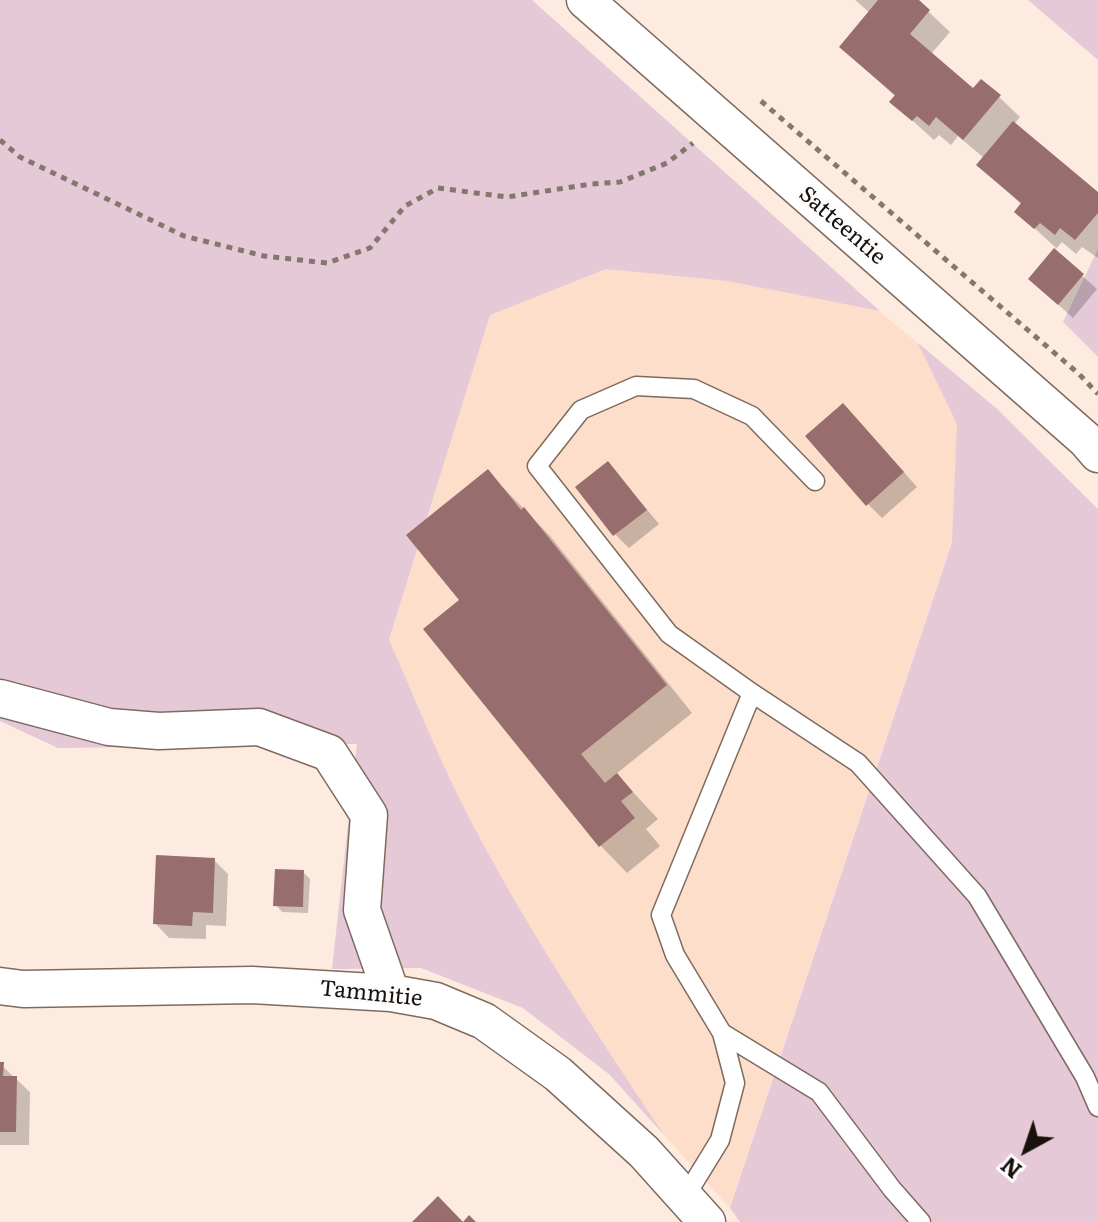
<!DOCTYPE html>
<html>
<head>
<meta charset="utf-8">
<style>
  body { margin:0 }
  #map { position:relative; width:1098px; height:1222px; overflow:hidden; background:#fdebdf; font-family:Literata,serif }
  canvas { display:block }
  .north { position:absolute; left:986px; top:1110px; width:80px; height:80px; -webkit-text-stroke:6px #fcfcfc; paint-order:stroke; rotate:220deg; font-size:22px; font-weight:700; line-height:32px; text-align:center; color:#18110c }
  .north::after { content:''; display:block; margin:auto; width:28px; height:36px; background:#18110c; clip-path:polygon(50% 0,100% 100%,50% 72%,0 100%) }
</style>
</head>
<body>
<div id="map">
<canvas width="1098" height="1222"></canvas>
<div class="north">N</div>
</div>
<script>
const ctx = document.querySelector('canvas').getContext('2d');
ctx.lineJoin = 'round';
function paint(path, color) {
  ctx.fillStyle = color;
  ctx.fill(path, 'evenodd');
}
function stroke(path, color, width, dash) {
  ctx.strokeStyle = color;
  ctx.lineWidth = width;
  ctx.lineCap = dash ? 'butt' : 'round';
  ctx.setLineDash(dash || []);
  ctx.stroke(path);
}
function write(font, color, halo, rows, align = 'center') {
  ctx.font = font + ' Literata,serif';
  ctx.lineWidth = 6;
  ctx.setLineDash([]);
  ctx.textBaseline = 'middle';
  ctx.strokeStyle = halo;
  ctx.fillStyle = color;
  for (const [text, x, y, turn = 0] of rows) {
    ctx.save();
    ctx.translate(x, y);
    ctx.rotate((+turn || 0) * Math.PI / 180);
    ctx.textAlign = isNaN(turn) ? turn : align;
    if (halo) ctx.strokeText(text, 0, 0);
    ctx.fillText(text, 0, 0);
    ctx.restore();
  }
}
paint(new Path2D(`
  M570 55 996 408 730 1208 609 1074 523 1008 421 968 332 969 357 744Z`), '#fcdecb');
paint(new Path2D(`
  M0 0H532L880 311 728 281 606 269 490 315 389 640C409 685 427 730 448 775 508 901 587 1019 664 1135L609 1074 523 1008 421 968 332 969 357 744 58 748 0 721Z
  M1028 0H1098V60Z
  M1098 249V357L1063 322Z
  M918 343 996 408 1098 509V1222H740L730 1208 952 542 957 424Z`), '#e6c9d7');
paint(new Path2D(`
  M855 0H916L950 32 931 54 974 90 999 97 1020 117 1014 124 1098 195V258L1082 247 1076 254 1062 242 1054 251 1097 289 1073 318 1030 279 1056 248 1017 212 1022 205 979 165 984 158 958 136 951 145 939 135 934 140 892 102 896 97 841 47 870 13Z
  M857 419 917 487 882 518 868 504Z
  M608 463 659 524 629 548 615 534Z
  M488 472 550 536 692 713 616 774 658 819 646 829 660 846 627 873 601 846 426 629 462 600Z
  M214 860 228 874 226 926 206 925V939L169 938 155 923Z
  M303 872 310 879 308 913 282 912 276 905Z
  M0 1064 30 1092 29 1145H0Z`), '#0003');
paint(new Path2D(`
  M878 0H919L930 10 910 34 973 88 981 79 1001 95 963 140 936 117 929 126 917 116 912 121 889 102 895 95 839 47Z
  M1013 121 1098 192V213L1075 240 1060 228 1055 235 1040 223 1034 229 1014 212 1021 203 976 165Z
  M1054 248 1084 274 1058 305 1028 279Z
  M843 403 904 472 866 506 805 436Z
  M608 461 647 510 613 536 575 487Z
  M488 469 521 510 524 507 667 685 581 754 605 783 617 773 633 792 621 801 635 818 599 847 423 629 459 600 406 535Z
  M156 855 215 858 213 913 193 912 192 926 153 924Z
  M275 869 304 870 303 907 273 906Z
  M0 1062H4L3 1076H17L16 1132H0Z
  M438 1196 463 1222 469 1215 476 1222H412Z`), '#976e6d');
const lane = new Path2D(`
  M815 481 752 416 694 389 636 386 581 410 537 466 669 634 752 693 858 763 977 896 1085 1077 1098 1107
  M722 1033 819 1092 892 1189 921 1222
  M685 1197 720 1140 735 1083 722 1033 675 955 661 915 752 693`);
const street = new Path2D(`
  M585 0 1086 440 1098 454
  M0 698 109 727 159 731 259 727 329 753 369 815 362 910 391 993
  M0 986 23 989 252 985 391 993 436 1001 484 1021 558 1074 644 1152 707 1222`);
stroke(lane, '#7e6b5e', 21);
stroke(street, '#7e6b5e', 39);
stroke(new Path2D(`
  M761 101 1079 374 1098 394
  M0 140 20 157 184 236 264 256 327 263 370 248 405 206 438 188 507 197 591 184 620 182 667 163 693 143`), '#83776e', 5, [6, 6]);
stroke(lane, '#fff', 18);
stroke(street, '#fff', 36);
write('22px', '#18110c', '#fcfcfc', [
  ["Satteentie",842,226,41],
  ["Tammitie",371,994,6]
]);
</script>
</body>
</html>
